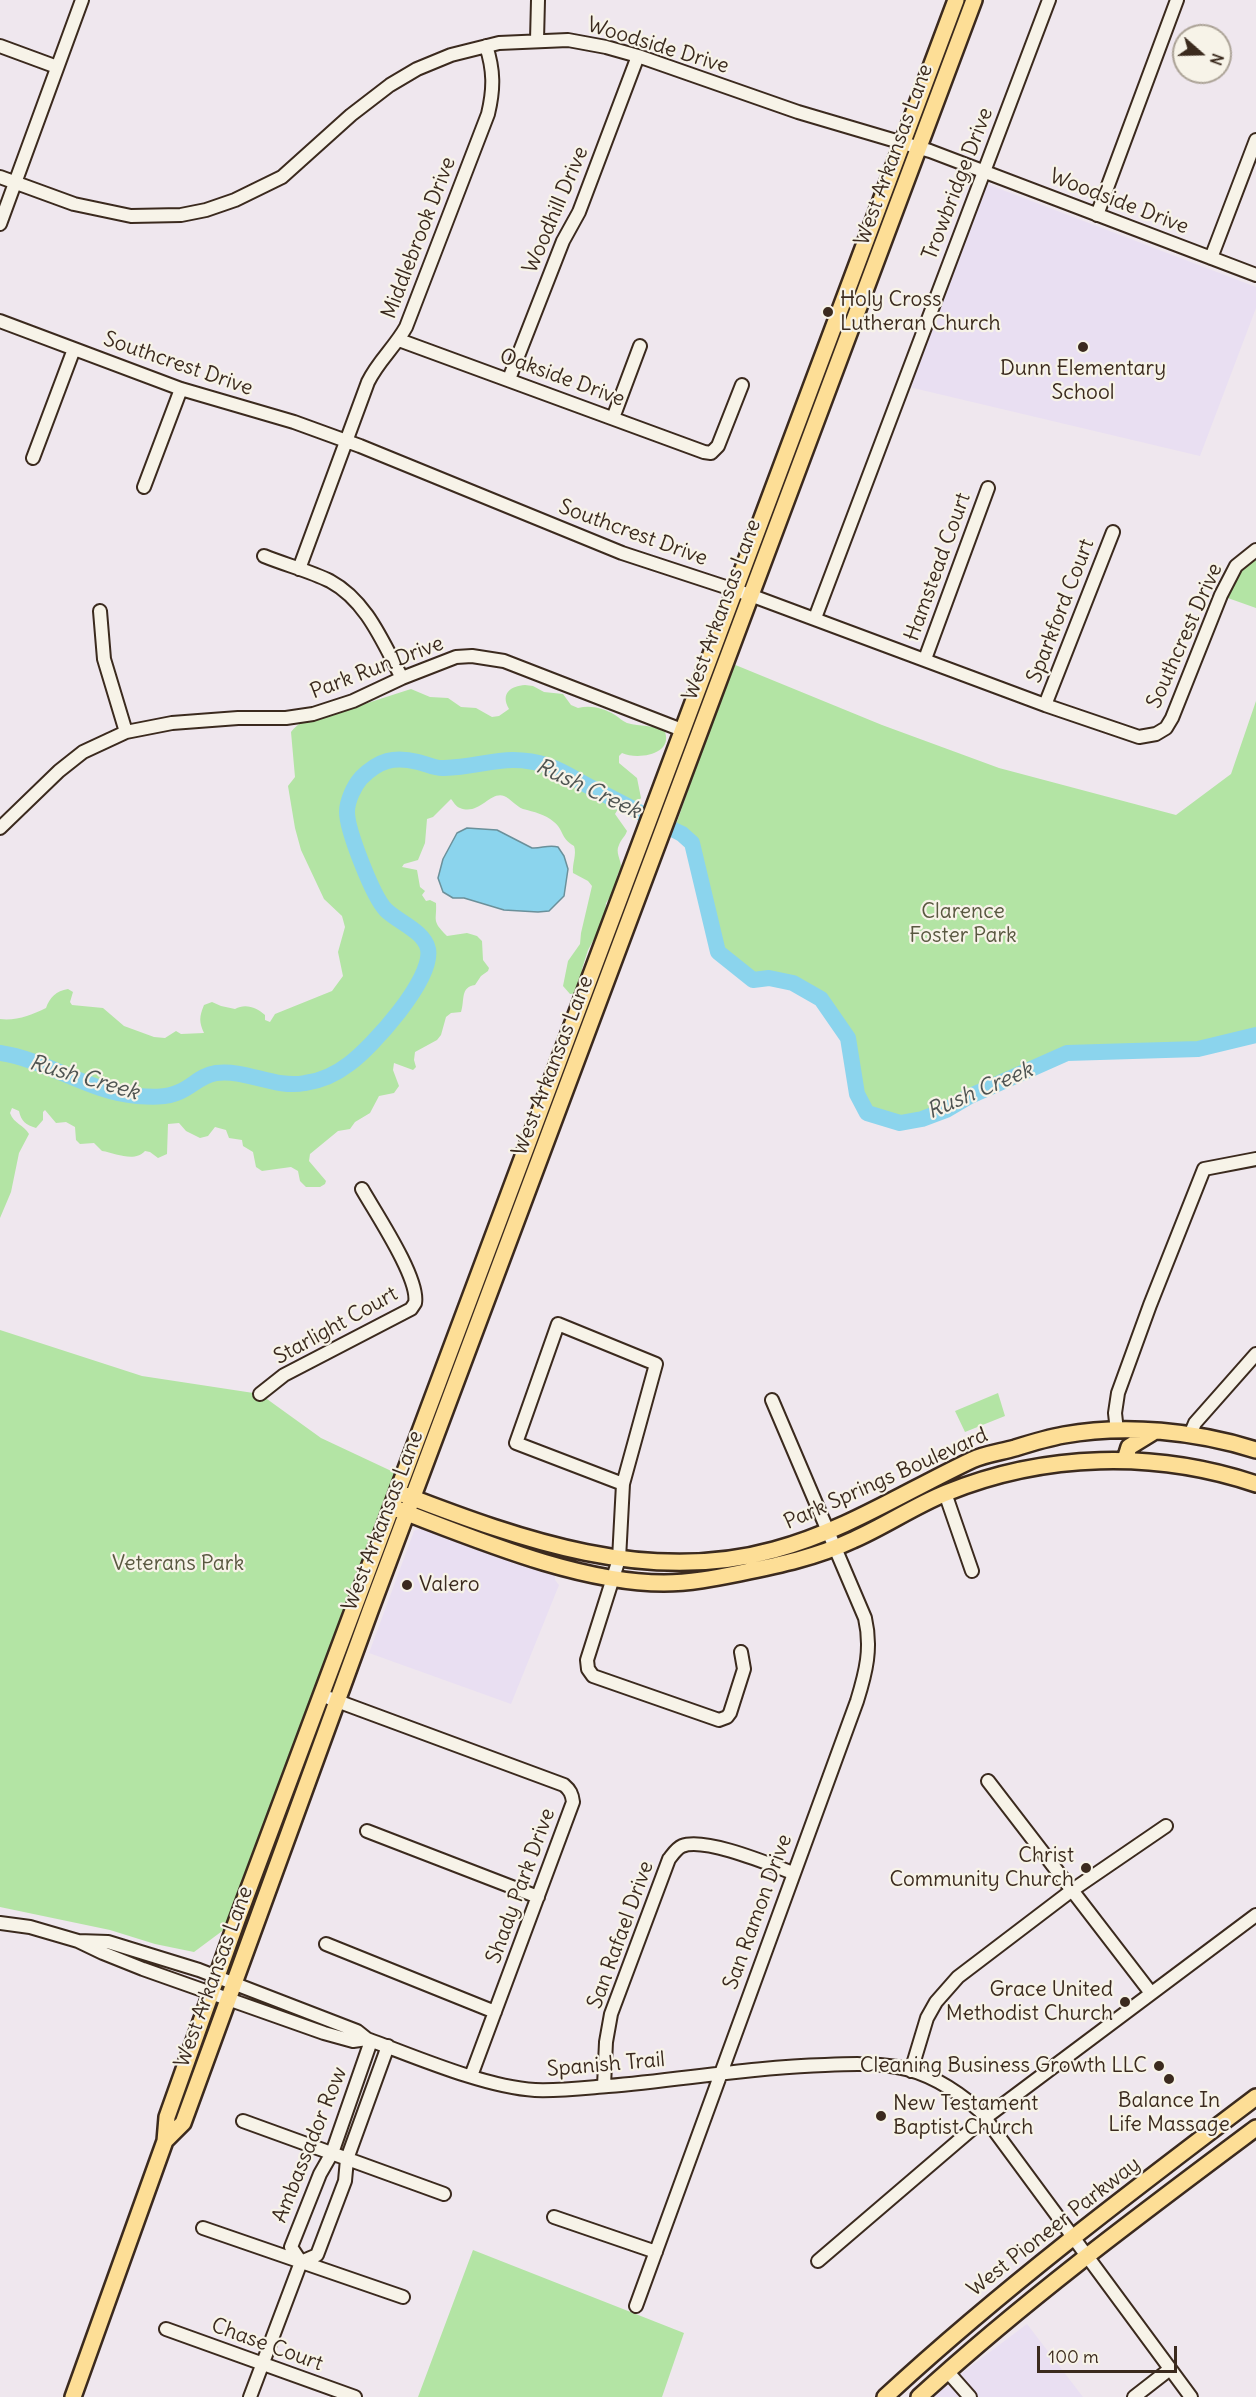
<!DOCTYPE html>
<html>
<head>
<meta charset="utf-8">
<style>
  body { margin:0 }
  #map { position:relative; width:1256px; height:2397px; overflow:hidden; background:#efe7ee; font-family:Delius,sans-serif }
  canvas { display:block }
  .north { position:absolute; left:1172px; top:24px; width:60px; height:60px; box-sizing:border-box; background:#f7f3e8; border:2px solid #aca397; border-radius:50%; rotate:110deg; font-size:16px; font-weight:700; line-height:24px; text-align:center; color:#3b2a1e }
  .north::after { content:''; display:block; margin:auto; width:21px; height:27px; background:#3b2a1e; clip-path:polygon(50% 0,100% 100%,50% 72%,0 100%) }
  .scale { position:absolute; left:1037px; top:2346px; width:140px; height:27px; box-sizing:border-box; border:3px solid #3b2a1e; border-top:0; padding-left:8px; font-size:18px; line-height:21px; white-space:nowrap; color:#3b2a1e; -webkit-text-stroke:4px #f7f3e8; paint-order:stroke }
</style>
</head>
<body>
<div id="map">
<canvas width="1256" height="2397"></canvas>
<div class="north">N</div>
<div class="scale">100 m</div>
</div>
<script>
const ctx = document.querySelector('canvas').getContext('2d');
ctx.lineJoin = 'round';
function paint(path, color) {
  ctx.fillStyle = color;
  ctx.fill(path, 'evenodd');
}
function stroke(path, color, width, dash) {
  ctx.strokeStyle = color;
  ctx.lineWidth = width;
  ctx.lineCap = dash ? 'butt' : 'round';
  ctx.setLineDash(dash || []);
  ctx.stroke(path);
}
function write(font, color, halo, rows, align = 'center') {
  ctx.font = font + ' Delius,sans-serif';
  ctx.lineWidth = 4.5;
  ctx.setLineDash([]);
  ctx.textBaseline = 'middle';
  ctx.strokeStyle = halo;
  ctx.fillStyle = color;
  for (const [text, x, y, turn = 0] of rows) {
    ctx.save();
    ctx.translate(x, y);
    ctx.rotate((+turn || 0) * Math.PI / 180);
    ctx.textAlign = isNaN(turn) ? turn : align;
    if (halo) ctx.strokeText(text, 0, 0);
    ctx.fillText(text, 0, 0);
    ctx.restore();
  }
}
paint(new Path2D(`
  M987 184 1256 287V308L1200 456 909 387Z
  M424 1526 555 1573V1580L559 1585 511 1704 369 1653 414 1531Z
  M1027 2324 1083 2397H932L950 2382Z`), '#e9dff2');
paint(new Path2D(`
  M1256 557V608L1225 597 1242 569Z
  M733 664 882 725 999 768 1176 815 1231 774 1256 701V1035L1198 1049 1067 1053 968 1097 946 1110 922 1119 900 1123 867 1113 857 1094 848 1038 821 999 793 983 769 978 753 980 718 952 692 843 674 830Z
  M525 685 533 686 544 692 563 694 571 705 578 708C591 705 603 708 615 715 620 718 622 721 627 723 641 727 652 724 665 732 673 755 637 760 622 753L619 756V763L637 778 641 798 635 805 618 809 615 814 627 831C625 837 621 839 619 845 615 852 621 860 621 867L617 876 615 890 606 903 605 914 601 926 588 950 582 969V982L579 993 570 994 563 986 568 961 580 944 581 933 592 886 588 881 573 873C572 864 577 854 574 846 560 838 564 830 554 822 545 814 534 812 523 809 517 807 511 799 504 796 490 791 479 816 460 808 455 806 454 802 451 799L433 817 427 819 425 843 418 860 404 864 402 867 417 870 420 887 425 891 422 895 426 901 430 900 436 903C437 921 431 920 447 936L467 933 477 936 482 941 483 960 489 968 488 971 481 976 475 985C460 987 465 1000 461 1012L451 1013 446 1017 441 1035 437 1040 415 1052 414 1060 416 1067 413 1070 394 1063 393 1070 399 1086 394 1093 379 1096 370 1113 355 1122 350 1129 338 1131 310 1154 309 1161 326 1181 325 1184 320 1187H306L300 1181 298 1171 291 1167 262 1171 256 1167 253 1152 243 1146 242 1140 229 1138 226 1130 215 1127 208 1136 200 1138 186 1131 179 1123 168 1124 167 1154 158 1158 150 1152 145 1151C134 1163 116 1153 102 1151L94 1143 80 1144 76 1140 75 1127 66 1122 56 1123 45 1110 43 1112V1120L36 1128C26 1125 21 1121 19 1111L12 1108 10 1113C14 1124 24 1125 29 1134L19 1153 11 1192 0 1218V1019C16 1021 32 1015 46 1008 50 997 56 991 68 989L73 992 70 1002 72 1005 103 1008 124 1026 154 1037 165 1038 176 1031 181 1034 204 1033C199 1022 199 1017 204 1005L212 1002 221 1006 235 1009C246 1003 257 1008 265 1015V1020L270 1022 275 1014 332 991 343 976 338 952 345 927 342 916 324 899 301 850 295 828 288 786 295 777 291 732C305 714 331 714 352 708 372 702 391 695 411 689L430 697 448 698 461 707 476 708 492 717 499 716 509 709C500 693 511 686 525 685Z
  M0 1330 142 1376 260 1394 321 1438 402 1476 237 1920 194 1952 155 1944 110 1930 0 1907Z
  M998 1393 1005 1416 965 1432 955 1411Z
  M473 2250 684 2333 662 2397H418Z`), '#b3e4a4');
const water = new Path2D(`
  M467 828 497 830 532 848C541 849 548 844 558 847L564 856 568 869 564 896 549 911 538 912 504 910 464 898H453L443 892 438 878 443 859 457 833Z`);
paint(water, '#8bd4ed');
stroke(water, '#6b909a', 1.5);
stroke(new Path2D(`
  M0 1053C47 1060 89 1092 137 1096 150 1097 166 1098 179 1092 192 1087 201 1075 216 1073 246 1069 275 1089 305 1083 321 1081 336 1074 349 1064 372 1047 434 979 428 949 424 931 398 922 386 910 373 897 347 830 347 812 347 801 354 786 361 778 379 760 394 756 418 762 427 764 436 769 444 768 485 767 506 752 549 766 564 771 578 781 592 788 622 803 652 819 682 834L692 843 718 952 753 980 769 978 793 983 821 999 848 1038 857 1094 867 1113 900 1123 922 1119 946 1110 968 1097 1067 1053 1198 1049 1256 1035`), '#8bd4ed', 16);
const minor = new Path2D(`
  M537 40 538 0
  M0 46 57 67
  M0 177 74 204 131 216 181 215 206 210 235 200 282 177 351 115 390 85 417 69 451 55 499 43 568 40 606 47 638 56 798 112 930 151 1256 275
  M1097 215 1177 0
  M0 224 82 0
  M1211 258 1256 140
  M0 321 181 389 294 422 360 446 622 553 750 595 1045 705 1139 737 1156 734 1166 728 1172 718 1221 595 1236 566 1256 550
  M399 340 704 452 711 453 718 446 742 385
  M509 379 563 241 579 212 638 56
  M613 418 640 346
  M33 458 74 349
  M144 487 181 389
  M264 556C286 565 310 571 330 581 367 601 383 643 402 678
  M299 569 368 382C378 361 395 347 406 327L488 114C494 89 494 70 486 46
  M100 611 104 659 126 732
  M815 618 1049 0
  M925 659 988 488
  M1045 705 1113 532
  M0 828 59 771 83 752 126 732 172 723 238 718H286L313 714 353 701 402 678 456 657 472 656 504 661 682 730
  M558 1324 656 1364 623 1484 516 1443Z
  M260 1394 284 1375 411 1309 415 1303C420 1279 375 1212 362 1189
  M1117 1431 1115 1413 1118 1393 1150 1305 1204 1169 1256 1159
  M1190 1435 1195 1423 1256 1354
  M623 1484 619 1559 587 1660 588 1669 593 1676 719 1720 727 1717 730 1713 744 1669 741 1652
  M945 1493 972 1571
  M329 1698 564 1785C570 1790 572 1794 573 1802L471 2076
  M988 1781 1151 1993
  M367 1831 538 1897
  M0 1923 30 1927 78 1941 103 1953 143 1969 324 2033 353 2041 367 2039
  M78 1941 108 1942 199 1970 357 2031 367 2039C416 2057 485 2087 535 2090 559 2091 584 2088 608 2086 680 2080 752 2067 825 2065 848 2064 873 2063 897 2067 928 2072 957 2091 980 2111L1191 2397
  M326 1944 495 2012
  M911 2071 927 2018 936 2002 958 1977 1071 1891 1166 1826
  M604 2086 606 2042 611 2014 669 1859C673 1854 677 1848 682 1846 705 1837 769 1864 793 1873
  M243 2121 444 2194
  M554 2217 656 2252
  M203 2228 403 2297
  M818 2261 985 2118 1256 1915
  M301 2262 291 2247 320 2174 332 2153 371 2041
  M636 2306 857 1701C866 1672 872 1648 865 1618L772 1400
  M166 2329 355 2397
  M947 2371 970 2397
  M250 2397 301 2262 317 2255 345 2181 347 2159 388 2046
  M1134 2397 1170 2369`);
const major = new Path2D(`
  M1125 1460 1129 1447 1155 1431
  M405 1495C522 1540 648 1585 774 1550 845 1531 906 1491 972 1460 985 1454 1001 1452 1015 1448 1031 1443 1047 1438 1064 1435 1126 1424 1196 1431 1256 1450
  M399 1510C478 1540 579 1583 664 1583 690 1583 715 1578 740 1573 779 1565 817 1557 853 1540 885 1526 914 1506 946 1493 1044 1453 1155 1450 1256 1484
  M165 2141 183 2123 370 1611 974 0
  M73 2397 165 2141 167 2117 237 1920 956 0
  M885 2397C1002 2289 1129 2193 1256 2097
  M919 2397C1025 2300 1141 2214 1256 2128`);
stroke(minor, '#3b2a1e', 16);
stroke(major, '#3b2a1e', 20);
stroke(minor, '#f7f3e8', 12);
stroke(major, '#fdde96', 15);
for (const [x, y, r, color] of [
  [828,312,6,"#3b2a1e"],
  [1083,347,6,"#3b2a1e"],
  [407,1585,6,"#3b2a1e"],
  [1086,1868,6,"#3b2a1e"],
  [1125,2002,6,"#3b2a1e"],
  [1159,2066,6,"#3b2a1e"],
  [1169,2079,6,"#3b2a1e"],
  [881,2116,6,"#3b2a1e"]
]) {
  const dot = new Path2D();
  dot.arc(x, y, r, 0, 2 * Math.PI);
  ctx.fillStyle = color;
  ctx.fill(dot);
  stroke(dot, '#f7f3e8', 2);
}
write('21px', '#3b2a1e', '#f7f3e8', [
  ["Woodside Drive",658,46,17],
  ["West Arkansas Lane",894,155,-70],
  ["Trowbridge Drive",958,184,-69],
  ["Woodside Drive",1119,202,21],
  ["Woodhill Drive",556,210,-67],
  ["Middlebrook Drive",419,238,-69],
  ["Southcrest Drive",178,364,19],
  ["Oakside Drive",562,378,20],
  ["Southcrest Drive",633,533,20],
  ["Hamstead Court",938,567,-70],
  ["West Arkansas Lane",722,610,-70],
  ["Sparkford Court",1061,611,-69],
  ["Southcrest Drive",1185,636,-66],
  ["Park Run Drive",377,668,-21],
  ["West Arkansas Lane",553,1066,-69],
  ["Starlight Court",336,1326,-29],
  ["Park Springs Boulevard",886,1479,-24],
  ["West Arkansas Lane",383,1521,-69],
  ["Shady Park Drive",521,1886,-70],
  ["San Ramon Drive",758,1912,-70],
  ["San Rafael Drive",621,1935,-70],
  ["West Arkansas Lane",214,1977,-70],
  ["Spanish Trail",606,2065,-5],
  ["Ambassador Row",310,2145,-68],
  ["West Pioneer Parkway",1054,2227,-38],
  ["Chase Court",267,2345,20]
]);
write('21px', '#3b2a1e', '#f7f3e8', [
  ["Holy Cross",840,300],
  ["Lutheran Church",840,324],
  ["Dunn Elementary",1083,369,"center"],
  ["School",1083,393,"center"],
  ["Valero",419,1585],
  ["Christ",1074,1856,"right"],
  ["Community Church",1074,1880,"right"],
  ["Grace United",1113,1990,"right"],
  ["Methodist Church",1113,2014,"right"],
  ["Cleaning Business Growth LLC",1147,2066,"right"],
  ["Balance In",1169,2101,"center"],
  ["Life Massage",1169,2125,"center"],
  ["New Testament",893,2104],
  ["Baptist Church",893,2128]
], 'left');
write('21px', '#595840', '#f7f3e8', [
  ["Clarence",963,912],
  ["Foster Park",963,936],
  ["Veterans Park",178,1564]
]);
write('italic 22px', '#4f5452', '#f7f3e8', [
  ["Rush Creek",588,789,25],
  ["Rush Creek",84,1078,16],
  ["Rush Creek",980,1091,-23]
]);
</script>
</body>
</html>
